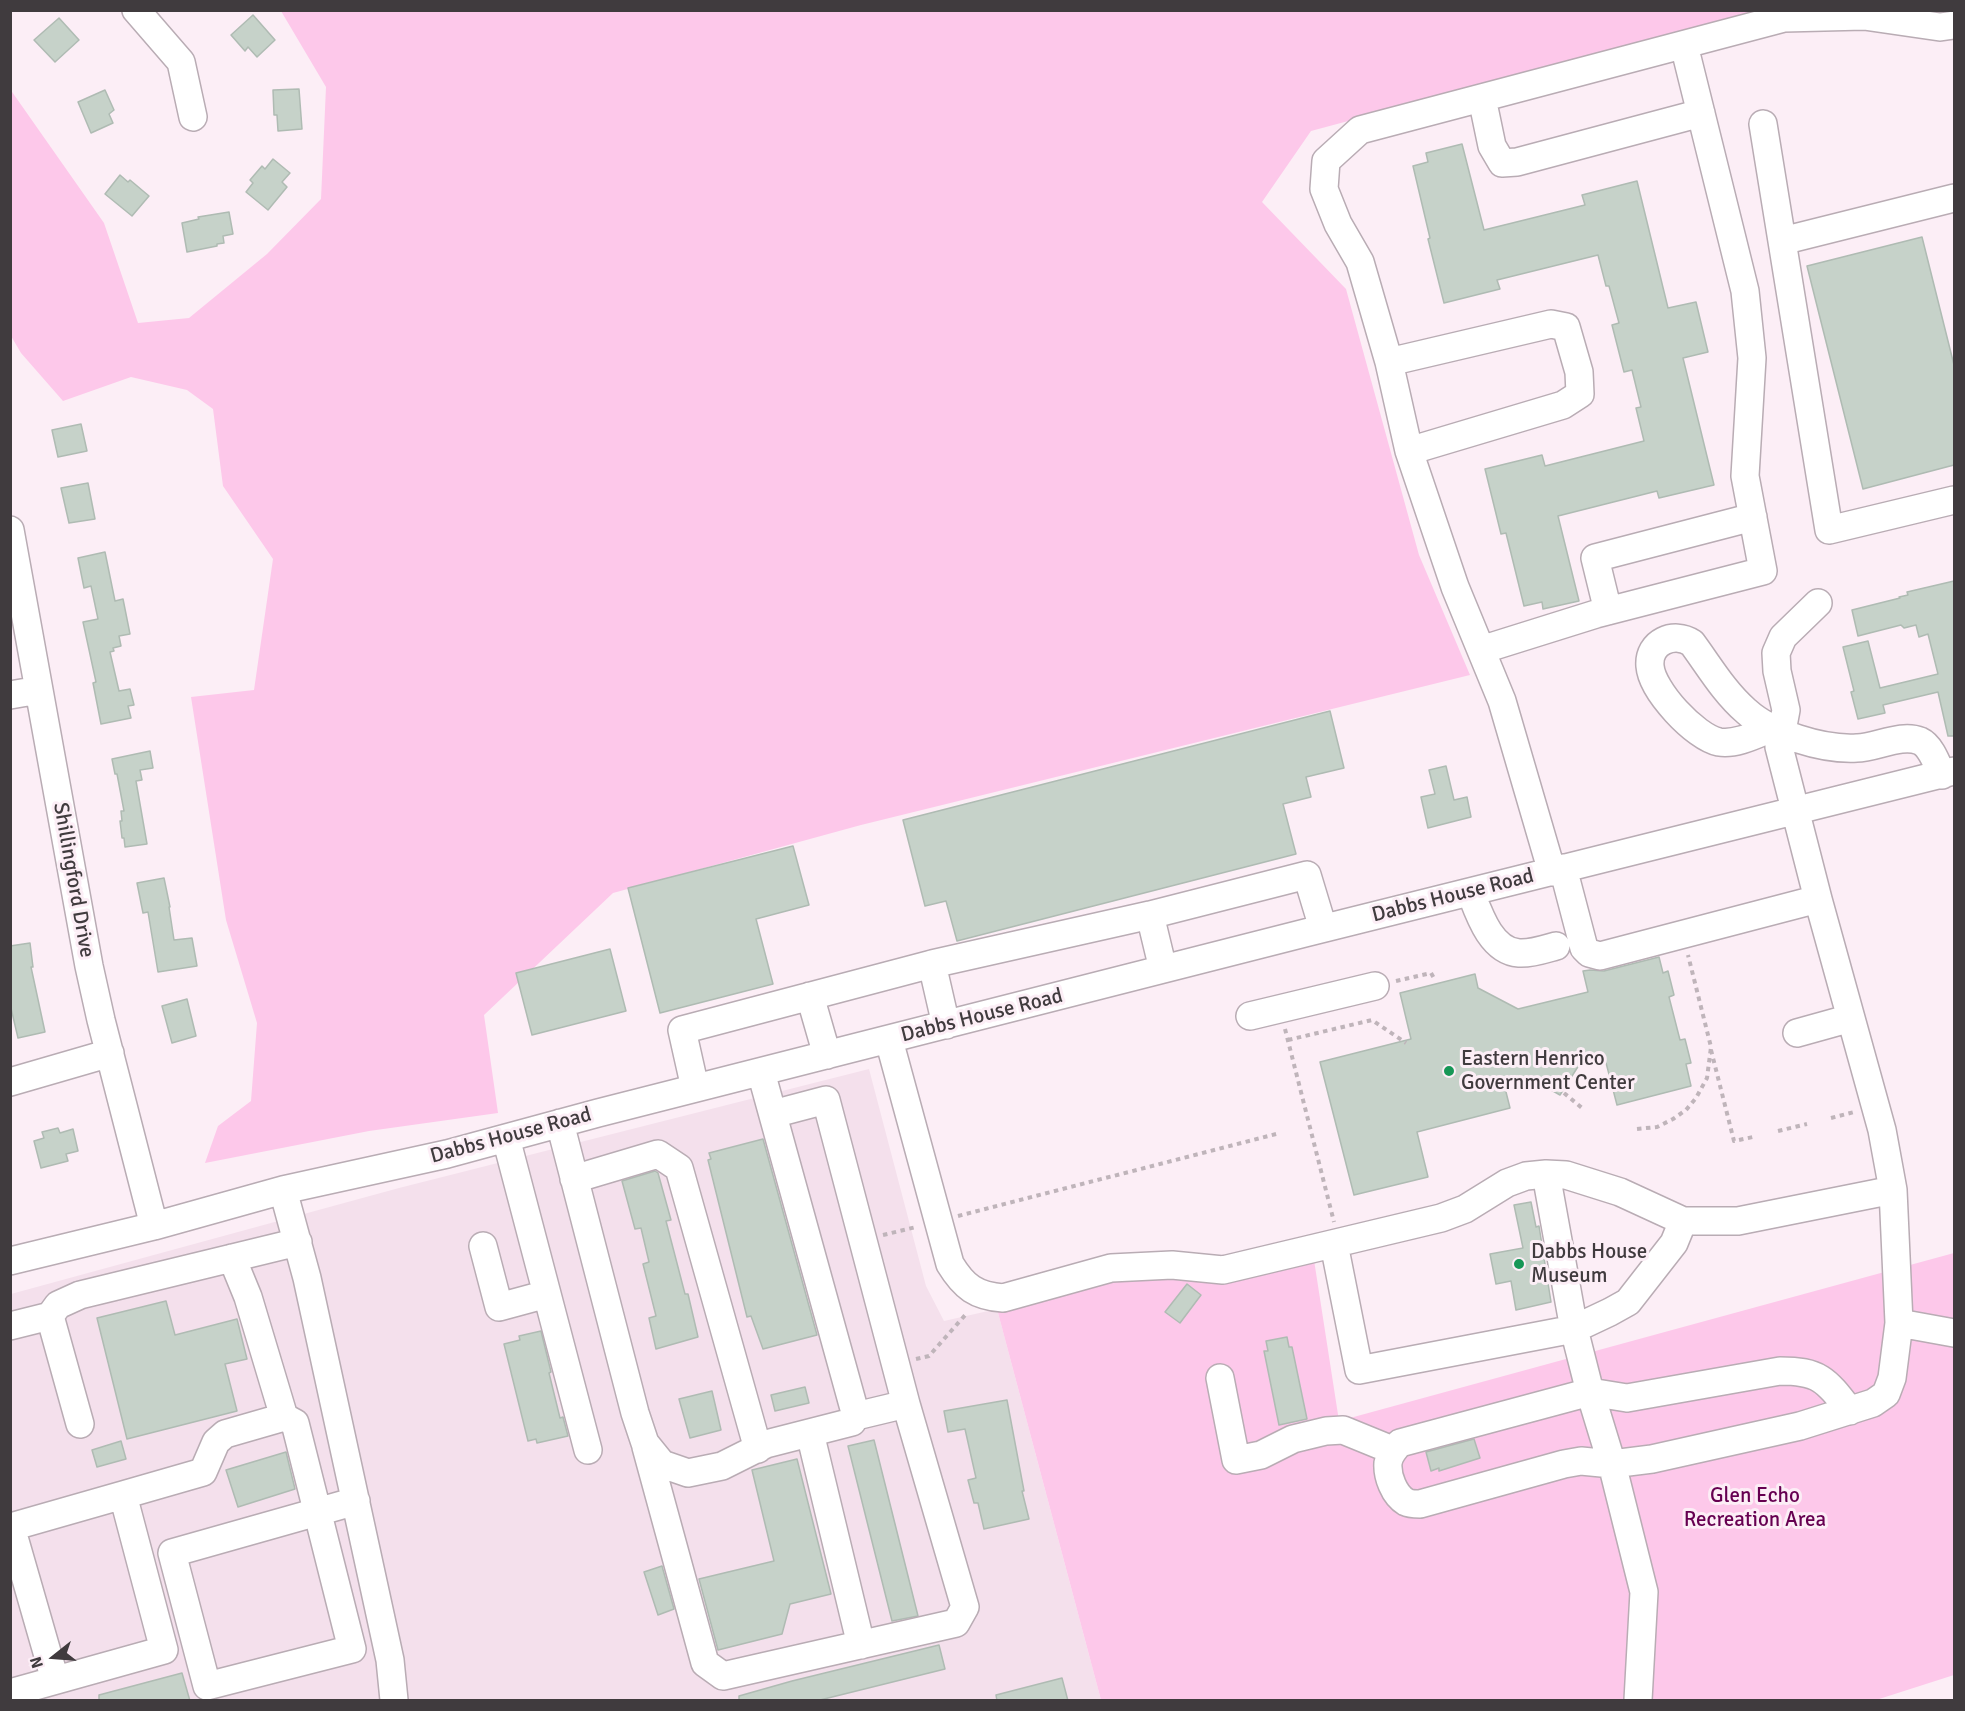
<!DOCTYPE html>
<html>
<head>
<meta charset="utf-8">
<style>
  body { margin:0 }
  #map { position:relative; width:1965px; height:1711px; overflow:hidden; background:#fceef6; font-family:Signika,sans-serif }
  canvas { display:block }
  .frame { position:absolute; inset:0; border:12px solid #403b3e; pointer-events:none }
  .north { position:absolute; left:24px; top:1627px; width:60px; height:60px; -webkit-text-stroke:4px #fceef6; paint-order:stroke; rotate:253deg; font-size:16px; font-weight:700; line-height:24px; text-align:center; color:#403b3e }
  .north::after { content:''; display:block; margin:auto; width:21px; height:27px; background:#403b3e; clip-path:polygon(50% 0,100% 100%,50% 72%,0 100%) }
</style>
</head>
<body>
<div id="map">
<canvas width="1965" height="1711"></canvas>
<div class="frame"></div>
<div class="north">N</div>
</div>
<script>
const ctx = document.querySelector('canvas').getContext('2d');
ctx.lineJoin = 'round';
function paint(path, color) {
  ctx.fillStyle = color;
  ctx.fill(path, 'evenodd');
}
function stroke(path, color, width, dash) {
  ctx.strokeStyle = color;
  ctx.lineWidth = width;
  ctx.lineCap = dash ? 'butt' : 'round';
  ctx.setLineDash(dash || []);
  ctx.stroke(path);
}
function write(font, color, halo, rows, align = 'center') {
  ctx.font = font + ' Signika,sans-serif';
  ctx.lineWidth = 6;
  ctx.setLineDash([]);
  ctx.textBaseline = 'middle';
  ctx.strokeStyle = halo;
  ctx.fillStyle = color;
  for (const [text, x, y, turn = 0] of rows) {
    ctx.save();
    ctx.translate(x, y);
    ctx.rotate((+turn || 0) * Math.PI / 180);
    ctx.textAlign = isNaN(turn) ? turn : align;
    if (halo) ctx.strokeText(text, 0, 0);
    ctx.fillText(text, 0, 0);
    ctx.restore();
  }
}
paint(new Path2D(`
  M869 1069 926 1286 944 1321 997 1309 1101 1700H11V1294L399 1188Z`), '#f4e0ec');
paint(new Path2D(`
  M281 11H1788L1460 91 1311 131 1262 202 1346 289 1419 555 1470 675 861 825 613 893 484 1015 498 1113 369 1131 205 1163 218 1126 251 1101 257 1023 226 920 191 697 254 690 273 559 223 486 213 409 187 390 131 377 63 401 21 353 11 336 10 89 104 223 138 323 189 318 267 254 321 199 326 87Z
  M1954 1253V1675L1876 1700H1101L997 1309 1131 1277 1314 1260 1339 1421Z`), '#fdc8ea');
const building = new Path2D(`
  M253 15 275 40 257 57 248 47 245 51 231 35Z
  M59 18 79 40 55 62 34 40Z
  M299 89 302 129 278 131 277 115H274L273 90Z
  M105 90 114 110 109 114 113 123 91 133 78 102Z
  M1462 144 1484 230 1585 205 1582 195 1637 181 1668 308 1696 302 1708 352 1683 358 1714 485 1659 498 1657 491 1558 516 1579 601 1543 609 1542 602 1524 606 1506 533 1501 534 1485 469 1542 455 1545 466 1644 441 1636 408 1641 407 1632 370 1624 372 1612 325 1619 323 1609 286H1606L1598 255 1497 280 1500 289 1444 303 1428 239 1430 238 1413 166 1428 162 1426 153Z
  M273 159 290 173 282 182 287 187 268 210 246 192 253 183 250 180 262 166 265 169Z
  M120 175 128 182 130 180 149 196 132 216 105 194Z
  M229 212 233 234 223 236 224 243 217 244V246L187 252 182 223 199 219 198 217Z
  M1922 237 1954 365V465L1863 489 1807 266Z
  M81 424 87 451 58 457 52 430Z
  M88 483 95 519 69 523 61 488Z
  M105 552 115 601 123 599 130 634 119 636 121 646 113 648 114 651 110 652 119 691 130 689 134 705 128 706 131 718 101 724 93 683 96 682 83 622 98 619 91 586 84 588 78 558Z
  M1954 581V736H1948L1938 692 1883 705 1885 713 1858 719 1851 692 1854 691 1843 647 1868 641 1880 688 1938 674 1928 634 1919 637 1916 625 1904 628 1901 625 1858 636 1852 610 1900 598 1899 597 1908 595 1907 592Z
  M1330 711 1344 768 1306 777 1311 797 1283 804 1296 854 957 941 946 901 925 906 903 820Z
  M150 751 153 768 140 770 142 780 136 781 147 844 125 847 124 838H122L120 821H122L121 811H124L117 774H115L112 759Z
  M1446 766 1454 800 1467 797 1471 817 1428 828 1421 797 1435 794 1429 770Z
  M793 846 809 905 756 919 773 984 660 1013 628 888Z
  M164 878 170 907H169L174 940 192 938 197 966 158 972 148 912 143 913 137 883Z
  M30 943 33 967H31L45 1032 18 1038 10 1004V946Z
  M610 949 626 1011 532 1035 516 973Z
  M1659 957 1663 973 1668 971 1674 995 1669 997 1680 1040 1685 1039 1691 1063 1686 1064 1691 1086 1617 1105 1605 1059 1579 1065 1560 1095 1530 1078 1504 1084 1510 1108 1417 1132 1428 1177 1354 1195 1320 1062 1411 1039 1400 993 1475 974 1478 988 1518 1009 1588 992 1583 971 1590 970 1604 971Z
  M187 999 196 1036 172 1043 162 1006Z
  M58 1128 60 1133 73 1129 78 1151 66 1154 68 1161 41 1168 34 1141 44 1138 42 1132Z
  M763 1139 817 1335 763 1349 751 1316 747 1317 708 1160 711 1159 709 1153Z
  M655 1171 658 1173 671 1220 666 1221 685 1294H688L698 1337 656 1349 649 1318 656 1316 643 1264 649 1262 641 1228 635 1229 622 1181Z
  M1531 1202 1536 1227 1539 1226 1551 1302 1516 1310 1511 1281 1496 1284 1490 1254 1523 1248 1514 1205Z
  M1187 1284 1201 1295 1180 1323 1165 1312Z
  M166 1301 175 1335 237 1319 247 1359 225 1364 237 1411 127 1439 97 1318Z
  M541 1331 551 1372 549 1373 560 1418 563 1417 568 1436 537 1443 536 1439 528 1441 504 1344 520 1340 519 1336Z
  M1287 1337 1289 1347H1292L1307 1419 1279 1425 1264 1351H1268L1266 1341Z
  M805 1387 809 1403 775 1411 771 1395Z
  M712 1391 721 1430 690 1438 679 1399Z
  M1007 1400 1024 1491H1022L1029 1519 984 1529 978 1503H974L968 1480 976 1478 965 1429 948 1432 944 1411Z
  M1474 1439 1480 1458 1439 1471V1468L1431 1471 1426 1452Z
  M874 1440 918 1616 892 1621 848 1446Z
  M121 1441 126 1459 97 1467 92 1450Z
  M286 1452 295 1489 238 1507 226 1470Z
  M797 1459 831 1594 790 1604 782 1634 718 1650 699 1579 774 1561 752 1470Z
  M662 1566 674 1609 658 1615 644 1572Z
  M939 1645 945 1669 816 1701H739V1696L792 1681Z
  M182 1673 190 1701H99V1695Z
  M1062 1678 1068 1701H997L996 1695Z`);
paint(building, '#c6d2c9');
stroke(building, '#afbbb3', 1.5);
const minor = new Path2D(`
  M136 10 181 62 193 117
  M1482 98 1492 146 1502 163 1517 162 1701 113
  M1763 124 1782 241
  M1954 198 1782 241 1829 530 1954 500
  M1389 362 1551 324 1566 327 1579 372 1580 394 1563 405 1409 451
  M10 530 89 966 101 1020 154 1226
  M1818 603 1783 637 1776 653 1777 671 1786 710 1779 747 1818 899 1882 1130 1893 1190 1899 1323 1892 1378 1886 1394 1873 1403 1800 1426 1652 1459 1612 1464 1581 1461 1564 1464 1420 1504C1415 1504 1410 1504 1406 1502 1394 1495 1387 1476 1388 1463 1389 1455 1395 1448 1400 1443L1590 1392 1627 1398 1780 1371C1820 1371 1826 1380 1850 1411
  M1608 611 1595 558 1753 517
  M1481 650 1596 614 1763 571 1745 476 1752 358 1745 291 1684 45
  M10 695 39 690
  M1772 728C1757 734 1736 745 1719 742 1695 737 1652 691 1650 666 1648 642 1674 631 1692 643 1709 666 1724 692 1746 711 1771 734 1823 750 1857 748 1876 748 1901 733 1920 741 1931 746 1937 764 1942 775
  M1563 868 1584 948 1589 953 1600 956 1818 899
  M1552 872 1502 701 1455 587 1409 451 1389 362 1360 262 1338 224 1324 189 1326 161 1360 130 1784 18 1864 16 1940 27 1954 25
  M1471 893C1479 914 1491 951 1519 953 1531 954 1545 949 1556 946
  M1150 915 1163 969
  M810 996 827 1055
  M1250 1016 1375 986
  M946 1025 932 964 1150 915 1307 875 1323 928
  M1797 1033 1851 1018
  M889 1040 950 1264C964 1287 976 1296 1003 1298L1111 1268 1172 1265 1223 1270 1441 1218 1465 1209 1507 1183 1526 1176 1546 1174 1566 1175 1620 1192 1683 1221H1738L1893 1190
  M10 1082 110 1053
  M695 1088 682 1030 932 964
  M773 1114 826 1100 906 1404 856 1416
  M560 1123 635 1413 645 1443 662 1464 688 1473 722 1466 766 1444 852 1422 856 1416 761 1072
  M506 1138 588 1450
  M1546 1174 1574 1329 1610 1312 1628 1302 1674 1243 1683 1221
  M574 1179 658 1154 679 1168 758 1449
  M283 1190 307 1278 390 1660 394 1700
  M1334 1244 1359 1370 1574 1329 1590 1392 1612 1464 1644 1592 1638 1700
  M483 1246 499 1307 547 1294
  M232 1258 248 1297 284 1417
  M10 1261 154 1226 283 1190 447 1154 598 1113 1305 933 1954 771
  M50 1316 58 1305 80 1295 298 1242
  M1899 1323 1954 1333
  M10 1326 50 1316 80 1424
  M1220 1378 1236 1460 1261 1455 1293 1439 1326 1431 1343 1430 1392 1450
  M810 1433 861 1645
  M646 1447 705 1663 723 1676 956 1623 965 1607 906 1404
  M55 1680 11 1527 123 1495
  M10 1693 164 1650 123 1495 203 1472 216 1442 225 1434 284 1417 295 1423 352 1649 207 1686 172 1553 356 1501`);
stroke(minor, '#b9acb4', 30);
stroke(new Path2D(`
  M1396 981 1431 973 1435 980
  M1285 1029 1334 1222
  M1288 1040 1372 1020 1406 1043
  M1711 1050 1734 1141 1753 1137
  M1564 1093 1582 1108
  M1831 1118 1854 1112
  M1637 1129 1657 1127 1673 1119 1686 1110 1696 1098 1707 1078 1711 1047 1688 955
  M1778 1131 1807 1124
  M958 1216 1280 1133
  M883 1235 916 1227
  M916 1359 929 1356 967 1313`), '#bfb4ba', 4, [4.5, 4.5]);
stroke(minor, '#fff', 27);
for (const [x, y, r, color] of [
  [1449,1071,6,"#169756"],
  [1519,1264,6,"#169756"]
]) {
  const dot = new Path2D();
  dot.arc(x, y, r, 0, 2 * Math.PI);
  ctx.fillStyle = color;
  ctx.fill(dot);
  stroke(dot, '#fceef6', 2);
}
write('21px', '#403b3e', '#fceef6', [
  ["Shillingford Drive",73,880,80],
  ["Dabbs House Road",1453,896,-14],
  ["Dabbs House Road",982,1016,-14],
  ["Dabbs House Road",511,1136,-15]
]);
write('21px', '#403b3e', '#fceef6', [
  ["Eastern Henrico",1461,1059],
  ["Government Center",1461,1083],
  ["Dabbs House",1531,1252],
  ["Museum",1531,1276]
], 'left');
write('21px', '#660051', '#fceef6', [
  ["Glen Echo",1755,1496],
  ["Recreation Area",1755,1520]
]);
</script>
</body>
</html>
